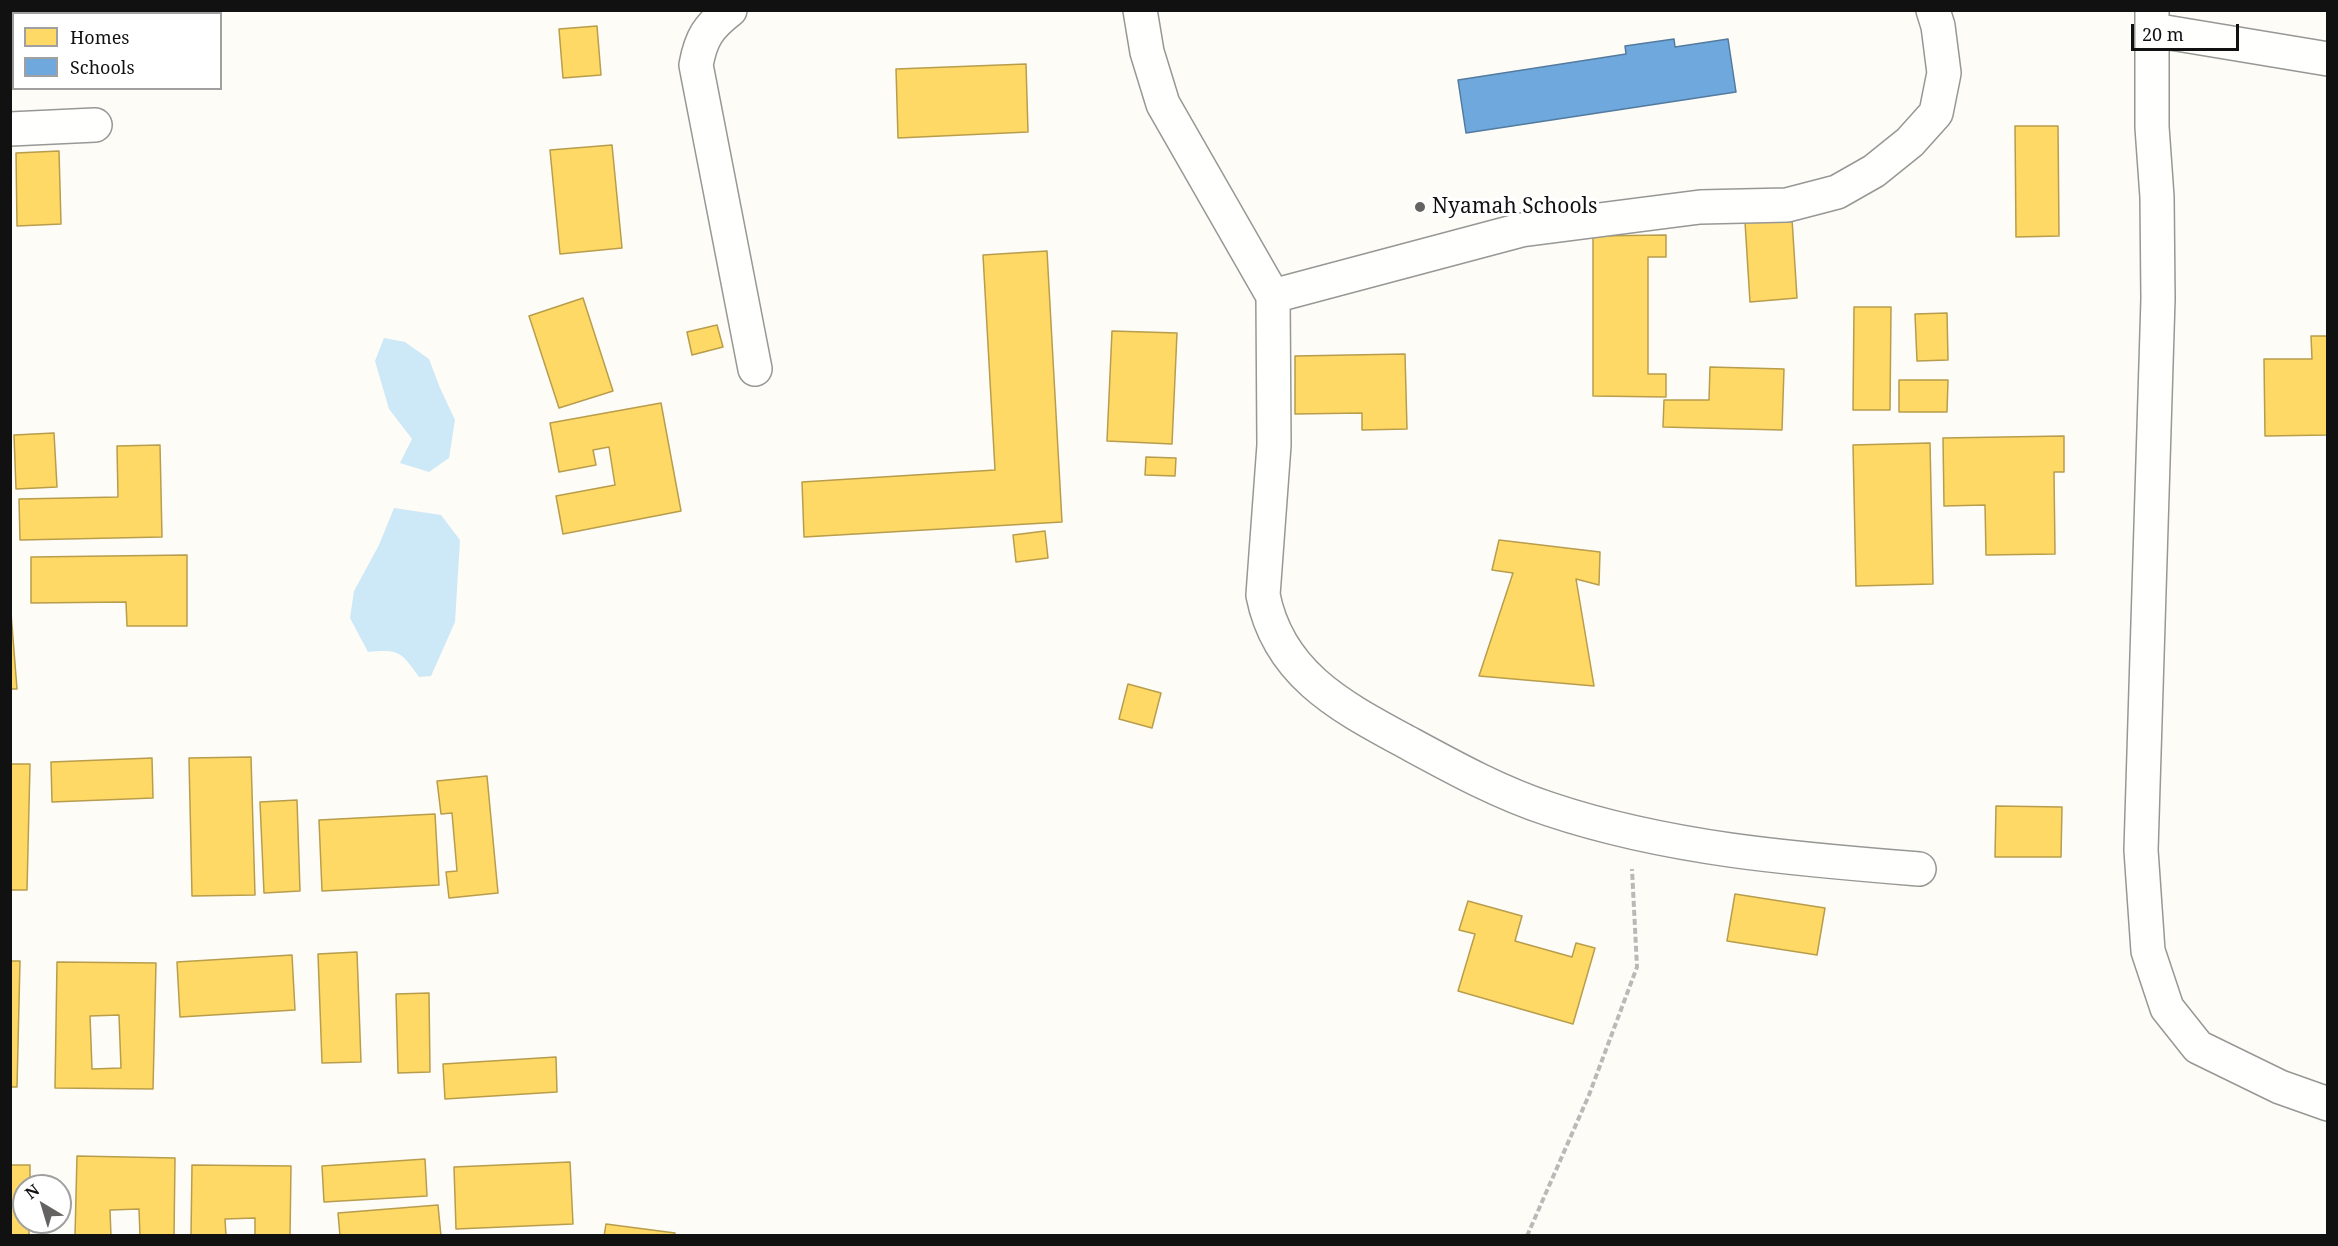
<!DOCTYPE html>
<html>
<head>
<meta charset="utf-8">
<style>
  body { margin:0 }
  #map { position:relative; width:2338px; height:1246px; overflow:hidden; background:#fdfcf7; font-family:"Noto Serif",serif }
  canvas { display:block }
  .frame { position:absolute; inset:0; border:12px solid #111; pointer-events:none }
  .legend { position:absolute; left:12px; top:12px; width:210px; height:78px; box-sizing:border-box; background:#fff; border:2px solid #a0a0a0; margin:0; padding:8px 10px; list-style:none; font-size:18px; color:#111 }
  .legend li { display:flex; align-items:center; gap:12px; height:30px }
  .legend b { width:30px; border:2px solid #a0a0a0 }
  .north { position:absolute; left:12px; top:1174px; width:60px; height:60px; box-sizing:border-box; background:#fff; border:2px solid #a0a0a0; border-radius:50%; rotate:322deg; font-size:16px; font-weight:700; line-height:24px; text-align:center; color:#111 }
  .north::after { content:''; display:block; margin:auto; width:21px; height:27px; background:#646362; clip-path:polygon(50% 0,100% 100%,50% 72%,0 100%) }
  .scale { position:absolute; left:2131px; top:24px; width:108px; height:27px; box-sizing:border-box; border:3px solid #111; border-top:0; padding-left:8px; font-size:18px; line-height:21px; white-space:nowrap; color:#111; -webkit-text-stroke:4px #fff; paint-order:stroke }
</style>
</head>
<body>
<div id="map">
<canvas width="2338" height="1246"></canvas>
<div class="frame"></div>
<ul class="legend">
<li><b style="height:16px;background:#ffd966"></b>Homes</li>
<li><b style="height:16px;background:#6fa8dc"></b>Schools</li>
</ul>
<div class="north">N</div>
<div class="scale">20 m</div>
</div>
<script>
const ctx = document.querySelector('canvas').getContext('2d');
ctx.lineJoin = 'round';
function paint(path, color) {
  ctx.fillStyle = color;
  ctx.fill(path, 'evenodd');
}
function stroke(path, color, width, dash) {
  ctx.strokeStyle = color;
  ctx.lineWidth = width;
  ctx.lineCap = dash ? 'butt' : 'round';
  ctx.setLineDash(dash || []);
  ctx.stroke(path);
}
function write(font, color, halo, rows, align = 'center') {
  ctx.font = font + ' "Noto Serif",serif';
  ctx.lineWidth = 6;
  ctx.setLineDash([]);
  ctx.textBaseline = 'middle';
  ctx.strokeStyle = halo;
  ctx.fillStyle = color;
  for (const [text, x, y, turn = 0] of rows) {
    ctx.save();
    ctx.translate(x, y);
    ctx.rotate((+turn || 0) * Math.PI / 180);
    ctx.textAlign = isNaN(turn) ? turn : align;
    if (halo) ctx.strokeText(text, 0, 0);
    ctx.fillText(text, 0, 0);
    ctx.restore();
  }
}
paint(new Path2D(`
  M384 338 405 342 429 359 440 388 455 420 449 458 429 472 400 463 412 439 389 409 375 361Z
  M394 508 441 515 460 540 455 622 431 676 419 677C401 652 400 649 368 652L350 618 354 591 379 545Z`), '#cde8f7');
const homes = new Path2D(`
  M17 10H80V14H17Z
  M597 26 601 75 563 78 559 29Z
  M1026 64 1028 132 898 138 896 69Z
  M2015 126H2058L2059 236 2016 237Z
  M612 145 622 248 560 254 550 150Z
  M59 151 61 224 17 226 16 153Z
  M1792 219 1797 298 1750 302 1745 222Z
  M1666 235V257H1648V374H1666V397L1593 396V236Z
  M1047 251 1062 522 804 537 802 482 995 470 983 255Z
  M583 298 613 391 559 408 529 316Z
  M1854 307H1891L1890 410H1853Z
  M1947 313 1948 360 1917 361 1915 314Z
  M717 325 723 347 692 355 687 332Z
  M1112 331 1177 333 1172 444 1107 441Z
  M2311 336H2328V435L2265 436 2264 359H2312Z
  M1405 354 1407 429 1362 430V413L1295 414V356Z
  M1710 367 1784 369 1782 430 1663 427 1664 400H1709Z
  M1899 380H1948L1947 412H1899Z
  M661 403 681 511 563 534 556 496 615 485 609 447 593 450 596 465 559 472 550 423Z
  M54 433 57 487 16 489 14 435Z
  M2064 436V472H2054L2055 554 1986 555 1985 505 1944 506 1943 438Z
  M1930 443 1933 584 1856 586 1853 445Z
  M160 445 162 537 20 540 19 499 118 497 117 446Z
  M1146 457 1176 458 1175 476 1145 475Z
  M1045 531 1048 558 1016 562 1013 535Z
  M1499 540 1600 552 1599 585 1576 579 1594 686 1479 676 1513 573 1492 570Z
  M187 555V626H127L126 602 31 603V557Z
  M10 600 17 689H10Z
  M1128 684 1161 693 1152 728 1119 719Z
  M251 757 255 895 192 896 189 758Z
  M152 758 153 798 52 802 51 762Z
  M10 764H30L27 890H10Z
  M487 776 498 893 449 898 446 872 457 871 452 813 441 814 437 781Z
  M297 800 300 891 264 893 260 802Z
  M1996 806 2062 807 2061 857H1995Z
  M435 814 439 885 322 891 319 820Z
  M1735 894 1825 908 1817 955 1727 941Z
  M1468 901 1522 916 1515 941 1572 957 1576 943 1595 948 1573 1024 1458 991 1475 934 1459 930Z
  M357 952 361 1062 322 1063 318 954Z
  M292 955 295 1010 180 1017 177 962Z
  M10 961H20L17 1087H10Z
  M57 962 156 963 153 1089 55 1088ZM119 1015 121 1068 92 1069 90 1016Z
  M429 993 430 1072 398 1073 396 994Z
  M556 1057 557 1092 445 1099 443 1064Z
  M77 1156 175 1158 174 1236H140L139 1209 110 1210 111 1236H75Z
  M425 1159 427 1196 324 1202 322 1166Z
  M570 1162 573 1224 456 1229 454 1167Z
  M10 1165H30V1186H24V1222H29V1236H10Z
  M192 1165 291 1166 290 1236H255V1218L225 1219 226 1236H191Z
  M438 1205 441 1236H340L338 1213Z
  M606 1224 675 1233 674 1236H604Z`);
paint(homes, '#ffd966');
stroke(homes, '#b89d4c', 1.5);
const schools = new Path2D(`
  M1674 39 1675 47 1728 39 1736 92 1466 133 1458 80 1626 54 1625 46Z`);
paint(schools, '#6fa8dc');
stroke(schools, '#537b9f', 1.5);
const minor = new Path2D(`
  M730 10C708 27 701 38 696 65L755 369
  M1140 10 1147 52 1163 104 1273 296 1274 445 1263 595C1278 672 1338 705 1401 739 1449 765 1497 792 1549 809 1668 849 1795 859 1919 869
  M2152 10V127L2157 197 2158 299 2141 850 2148 951 2167 1008 2198 1047 2280 1087 2328 1104
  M2153 30 2328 59
  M10 129 95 125
  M1273 296 1521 230 1700 207 1787 205 1837 192 1874 171 1910 142 1936 113 1944 73 1938 26 1933 10`);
stroke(minor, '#979795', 36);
stroke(new Path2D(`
  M1527 1236 1589 1095 1637 967 1632 869`), '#b9b9b8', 4, [6, 3]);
stroke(minor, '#fffffe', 33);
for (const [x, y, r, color] of [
  [1420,207,6,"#646362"]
]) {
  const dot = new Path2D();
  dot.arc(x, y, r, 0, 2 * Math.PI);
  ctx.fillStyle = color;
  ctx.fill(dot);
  stroke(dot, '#fff', 2);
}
write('21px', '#111', '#fff', [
  ["Nyamah Schools",1432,207]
], 'left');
</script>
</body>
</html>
